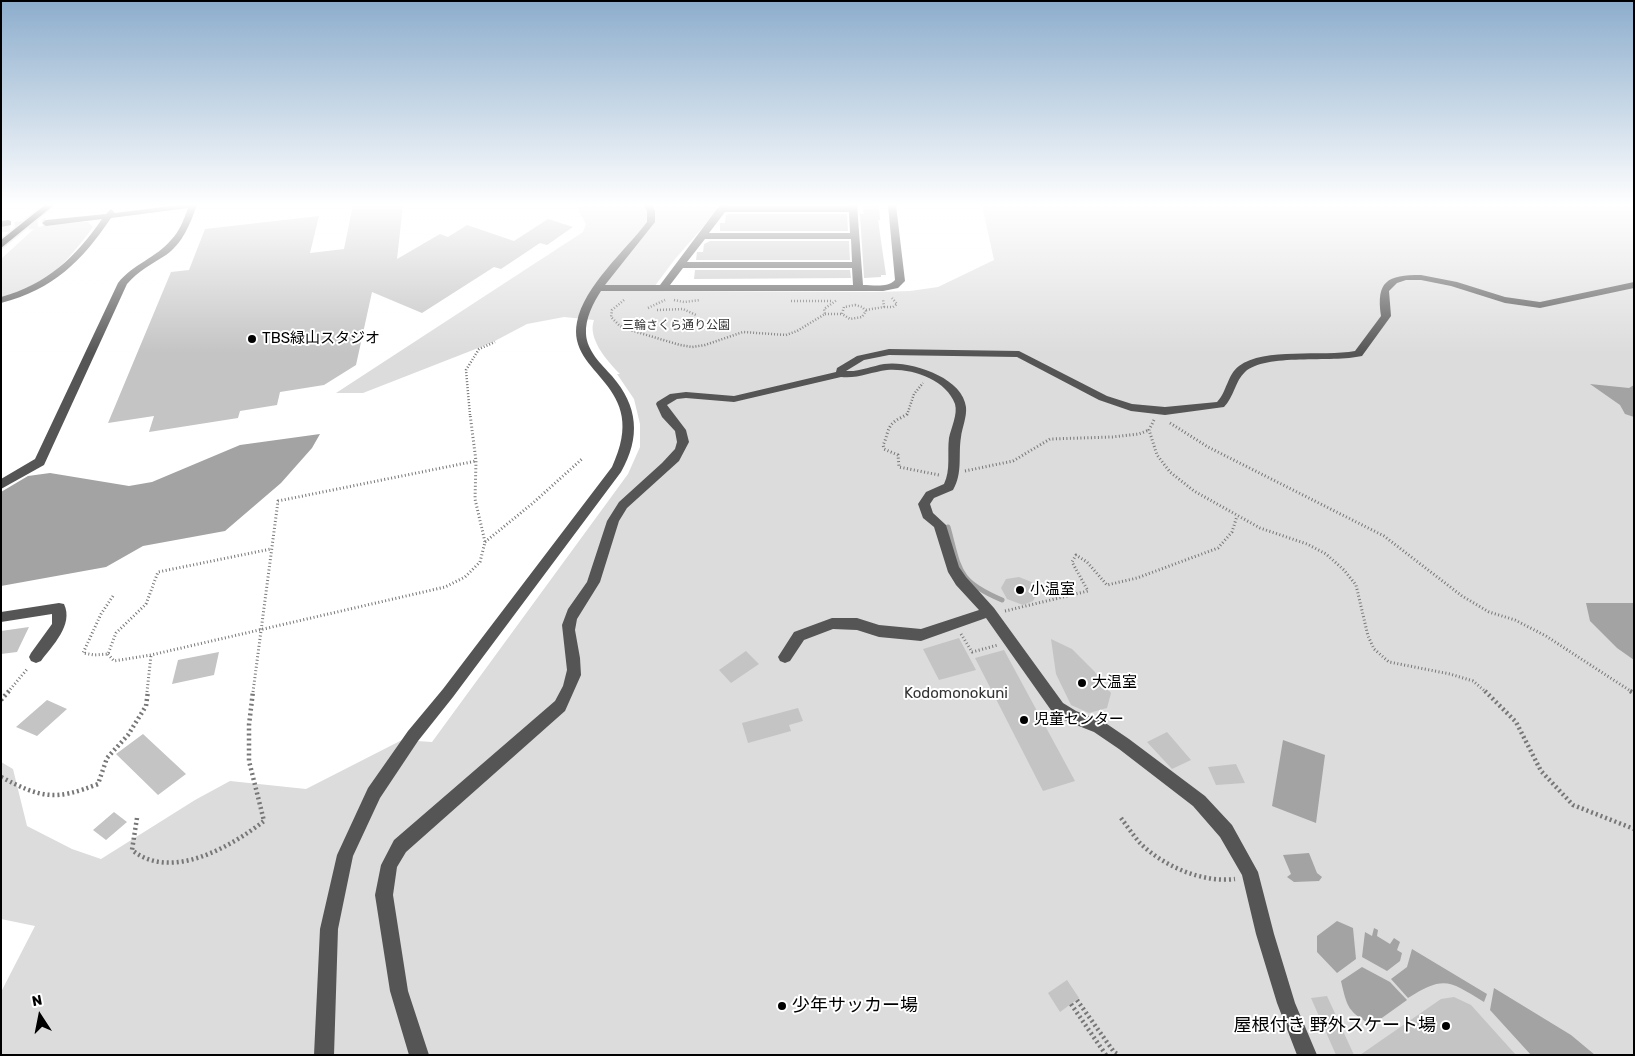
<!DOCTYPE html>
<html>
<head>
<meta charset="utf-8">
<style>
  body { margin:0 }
  #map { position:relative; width:1635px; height:1056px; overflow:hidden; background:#fff; font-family:Rubik,sans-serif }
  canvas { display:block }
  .frame { position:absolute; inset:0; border:2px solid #000; pointer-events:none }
  .north { position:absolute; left:15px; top:991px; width:50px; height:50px; -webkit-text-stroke:4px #fff; paint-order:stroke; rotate:349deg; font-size:14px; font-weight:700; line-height:20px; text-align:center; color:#000 }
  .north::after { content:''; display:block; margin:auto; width:18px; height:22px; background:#000; clip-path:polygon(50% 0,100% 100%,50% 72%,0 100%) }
</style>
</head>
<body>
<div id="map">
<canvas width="1635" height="1056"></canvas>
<div class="frame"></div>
<div class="north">N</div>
</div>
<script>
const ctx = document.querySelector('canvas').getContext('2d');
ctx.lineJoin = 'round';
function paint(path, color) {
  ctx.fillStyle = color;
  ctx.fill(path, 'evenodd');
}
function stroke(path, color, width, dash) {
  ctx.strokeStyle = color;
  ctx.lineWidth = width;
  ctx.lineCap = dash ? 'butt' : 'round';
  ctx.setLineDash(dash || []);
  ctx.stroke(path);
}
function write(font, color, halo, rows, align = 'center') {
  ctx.font = font + ' Rubik,"Noto Sans JP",sans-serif';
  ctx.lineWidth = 4;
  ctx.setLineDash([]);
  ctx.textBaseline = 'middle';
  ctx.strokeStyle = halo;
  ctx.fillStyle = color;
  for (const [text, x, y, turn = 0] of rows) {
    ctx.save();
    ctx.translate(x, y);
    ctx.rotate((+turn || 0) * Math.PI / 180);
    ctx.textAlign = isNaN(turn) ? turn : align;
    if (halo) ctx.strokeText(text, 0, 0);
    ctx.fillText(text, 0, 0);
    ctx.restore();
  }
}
paint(new Path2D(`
  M573 205H717V211L675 259 651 291 874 292 910 291 938 287 994 260 982 205H1634V1055H1V992L35 926 1 919V762L13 769 27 826 72 849 101 859 195 800 230 781 306 789 402 740 432 742 628 474 640 447V424L634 399 617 374H620C607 361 587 338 594 320L564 317 527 324 491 343 363 393H336L583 232 586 224 576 206Z
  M81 222H88L93 227C68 261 46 288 1 297V259L36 227Z`), '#dcdcdc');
paint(new Path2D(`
  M1590 384 1629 388 1634 385V417L1625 414 1620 405Z
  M320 434 312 448 281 483 225 531 143 546 106 567 1 586V492L28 476 50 473 129 486 152 482 240 445Z
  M1586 603H1634V660L1617 648 1590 621Z
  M1283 740 1325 755 1316 823 1272 806Z
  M1309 853 1317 873 1322 877 1319 881 1294 882 1287 877 1291 874 1283 855Z
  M1337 921 1353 928 1356 959 1337 973 1317 952V936Z
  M1374 928 1378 930 1377 936 1390 944 1394 938 1400 942 1397 950 1402 953 1400 961 1387 971 1362 957 1365 932 1372 936Z
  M1412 949 1487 994 1484 1002C1449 981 1445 975 1408 998L1391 979 1407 967Z
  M1362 967 1390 982 1407 1000 1372 1025C1348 1012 1347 1007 1341 981Z
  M1494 988 1571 1035 1595 1055H1531L1490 1010Z`), '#a3a3a3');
stroke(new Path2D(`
  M948 527C960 571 957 581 1002 600`), '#a3a3a3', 5);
paint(new Path2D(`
  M353 205H403L397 259 440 234 448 237 467 225 514 241 548 219 573 227 547 245 540 243 501 269 494 267 422 313 372 292 356 365 324 385 280 392 277 405 240 411 238 418 149 432 154 416 108 423 171 272 189 270 205 229 319 216 310 253 344 249Z
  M862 205H879L880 220H878L886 275H881V277L864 278 860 214H864Z
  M730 214H847L848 231H720V223H725L726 215Z
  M710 241H849L850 260H696L697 252H703L704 244Z
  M695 270H850L851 278 694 279Z
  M1019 577 1034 583 1038 592 1033 601 1023 605 1007 599 1001 588 1006 579Z
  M29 627 17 652 1 654V631Z
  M959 638 976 670 939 680 923 649Z
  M1051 639 1072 649 1094 671 1111 693 1107 708 1089 713 1071 705 1056 674Z
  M1004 650 1075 781 1043 791 975 658Z
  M746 651 759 664 731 683 719 670Z
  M219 652 214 675 172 684 178 660Z
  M47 700 67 709 37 736 16 727Z
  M798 708 803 721 789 725 791 731 748 743 742 723Z
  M1167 732 1191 760 1172 769 1147 742Z
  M143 734 186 774 158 795 116 754Z
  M1236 764 1245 783 1216 785 1208 767Z
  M114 812 127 822 106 840 93 830Z
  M1067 980 1079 998 1060 1012 1048 993Z
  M1327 996 1354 1055H1336L1311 998Z
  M1454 997 1471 1005 1516 1055H1360L1441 999Z`), '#c4c4c4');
stroke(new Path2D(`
  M1 228 46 223`), '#d9d9d9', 9, [9, 5]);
const major = new Path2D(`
  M45 205H54L1 248V240Z`);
stroke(major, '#dbdbdb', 3);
stroke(new Path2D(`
  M624 300 612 310 611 317 620 326 630 330 680 345 692 347 705 345 743 332 786 335 797 331 825 314 824 309 837 300
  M674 300 684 302 700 300
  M791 301H833
  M855 305 862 307 866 311 862 317 850 319 842 314 844 307Z
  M884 307H893L897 304 892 298
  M648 308 665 300
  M657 310 683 309 696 315
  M866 310 884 307 883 299
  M825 314H842
  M622 327 634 322
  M470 415 466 370 479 349 495 342
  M907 415 914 394 923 383`), '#777', 2.5, [1, 2]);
stroke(new Path2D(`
  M907 414C903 417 897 419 893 423 887 428 887 438 883 445L884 449 898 455 899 467 939 475
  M1154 420 1149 430 1157 455 1170 472 1194 491 1260 528 1307 544 1326 554 1344 570 1356 585 1368 636 1374 649 1389 662 1450 674 1473 681 1486 692
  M1170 423 1208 447 1384 536 1462 596 1489 612 1515 620 1546 636 1632 692
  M965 471 1013 461 1050 439 1112 437 1139 434 1149 430
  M485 542 533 503 583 458
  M113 596 101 614 83 653 94 655 108 654 116 633 146 604 158 572 271 549
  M1005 611 1088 591 1072 562 1076 555 1087 562 1107 585 1137 578 1218 548 1232 532 1237 516
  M961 634 972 652 998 645
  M108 654 114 661 151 655 445 587 465 577 480 562 485 542 475 499 476 461 470 414
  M8 692 28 668
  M147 692 151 655
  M253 692 278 501 476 461`), '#777', 3, [1, 2.5]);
stroke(new Path2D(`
  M1485 691 1516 722 1541 771 1573 805 1634 829
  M1630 691 1634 693
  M1 700 9 691
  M1 777C41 798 55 801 98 784L107 758 128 735 146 706 148 691
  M137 818 132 850C171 882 232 846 264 821L249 761V725L253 691
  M1121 818C1127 826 1133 835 1140 843 1163 866 1202 883 1235 879
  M1077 1000 1114 1052 1119 1055
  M1071 1004 1106 1055`), '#777', 4.5, [2, 3]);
paint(new Path2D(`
  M179 205H197C190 224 183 243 166 255 152 264 138 271 127 284L44 465 1 489V479L35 459 118 283C133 264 156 258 171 240 180 231 184 219 188 208L111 218C81 262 54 289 1 303V297C46 285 76 257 102 219L46 226 42 223 46 220 106 214 111 209 115 213Z
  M644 205H652L655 211V222L605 285H660L720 205H728V206H849V205H857L863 285C873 285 888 288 895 280L888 205H896L905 281 898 288 883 291H601C593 303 585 319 586 334 587 351 601 364 612 376 638 406 641 437 621 472L453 697 418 741 380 798 353 856 338 929 334 1055H314L320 929 337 855 368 788 408 731 443 689 612 467C652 383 566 376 577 322 584 286 625 251 647 222V211ZM725 212H849L850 233H709ZM705 239H851L852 262H687ZM683 268H852L853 285H670Z
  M8 220 11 221V225L1 227V221Z
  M1421 275 1457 282 1505 297 1540 302 1634 282V288L1540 308 1505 303 1451 286 1421 280H1406L1397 283 1389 291 1391 316 1362 356C1332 363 1265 353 1245 372 1235 381 1234 397 1224 407L1165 415 1131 411 1099 400 1017 357 889 355 864 360 846 371C859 372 872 366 884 364 909 360 963 377 966 407 967 417 962 428 961 437 958 455 963 473 953 490L934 498 930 504 933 513 946 525 959 567 966 577 994 608 1063 703 1076 711 1104 722 1129 739 1205 796 1232 825 1258 872 1274 934 1295 1003 1317 1055H1297L1277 1003 1256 934 1242 875 1220 837 1193 806 1119 749 1094 732 1066 721 1053 713 986 618 921 641 879 637 857 630 833 629 804 640 790 661 785 663 780 661 778 657 794 632 832 618H857L879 625 921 629 979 610 956 585 948 572 934 527 923 518 918 504 926 492 944 484C951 470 947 453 949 438 951 428 958 414 955 404 946 379 911 368 887 370 871 372 857 379 841 377L734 402 686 398 677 399 667 405 686 430 689 442 679 461 627 508 619 521 600 582 577 619 575 630 580 658 581 675 565 711 406 852 397 867 393 895 408 991 429 1055H409L390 991 375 895 381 865 394 840 555 701 563 686 567 670 562 625 568 609 587 582 607 521 619 502 662 463 675 449 677 442 675 431 662 417 656 404 657 402 670 394 686 392 734 396 836 372 837 368 857 356 889 349 1019 351 1107 396 1132 404 1165 407 1217 402C1227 392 1227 375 1239 366 1264 347 1323 357 1355 351L1381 316C1376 281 1387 275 1421 275Z
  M59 603 64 604C74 625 52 646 41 661L36 663 31 661 29 657 31 653 52 624V614L1 622V612Z`), '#555');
paint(major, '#000');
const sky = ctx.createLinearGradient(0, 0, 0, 353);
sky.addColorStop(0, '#8cadcc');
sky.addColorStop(0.58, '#fff');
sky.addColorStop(1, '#ffffff00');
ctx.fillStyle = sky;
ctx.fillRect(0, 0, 1635, 353);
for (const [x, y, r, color] of [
  [252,339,5,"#000"],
  [1020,590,5,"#000"],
  [1082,683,5,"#000"],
  [1024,720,5,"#000"],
  [782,1006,5,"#000"],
  [1446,1026,5,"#000"]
]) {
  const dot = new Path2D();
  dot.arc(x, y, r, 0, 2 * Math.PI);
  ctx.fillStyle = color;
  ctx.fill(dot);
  stroke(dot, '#fff', 2);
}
write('12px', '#333', '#fff', [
  ["三輪さくら通り公園",676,326]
]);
write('15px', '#000', '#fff', [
  ["TBS緑山スタジオ",262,339],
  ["小温室",1030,590],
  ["大温室",1092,683],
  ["児童センター",1034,720]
], 'left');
write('15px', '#333', '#fff', [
  ["Kodomonokuni",956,694]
]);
write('18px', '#000', '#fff', [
  ["少年サッカー場",792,1006],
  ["屋根付き 野外スケート場",1436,1026,"right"]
], 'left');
</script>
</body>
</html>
